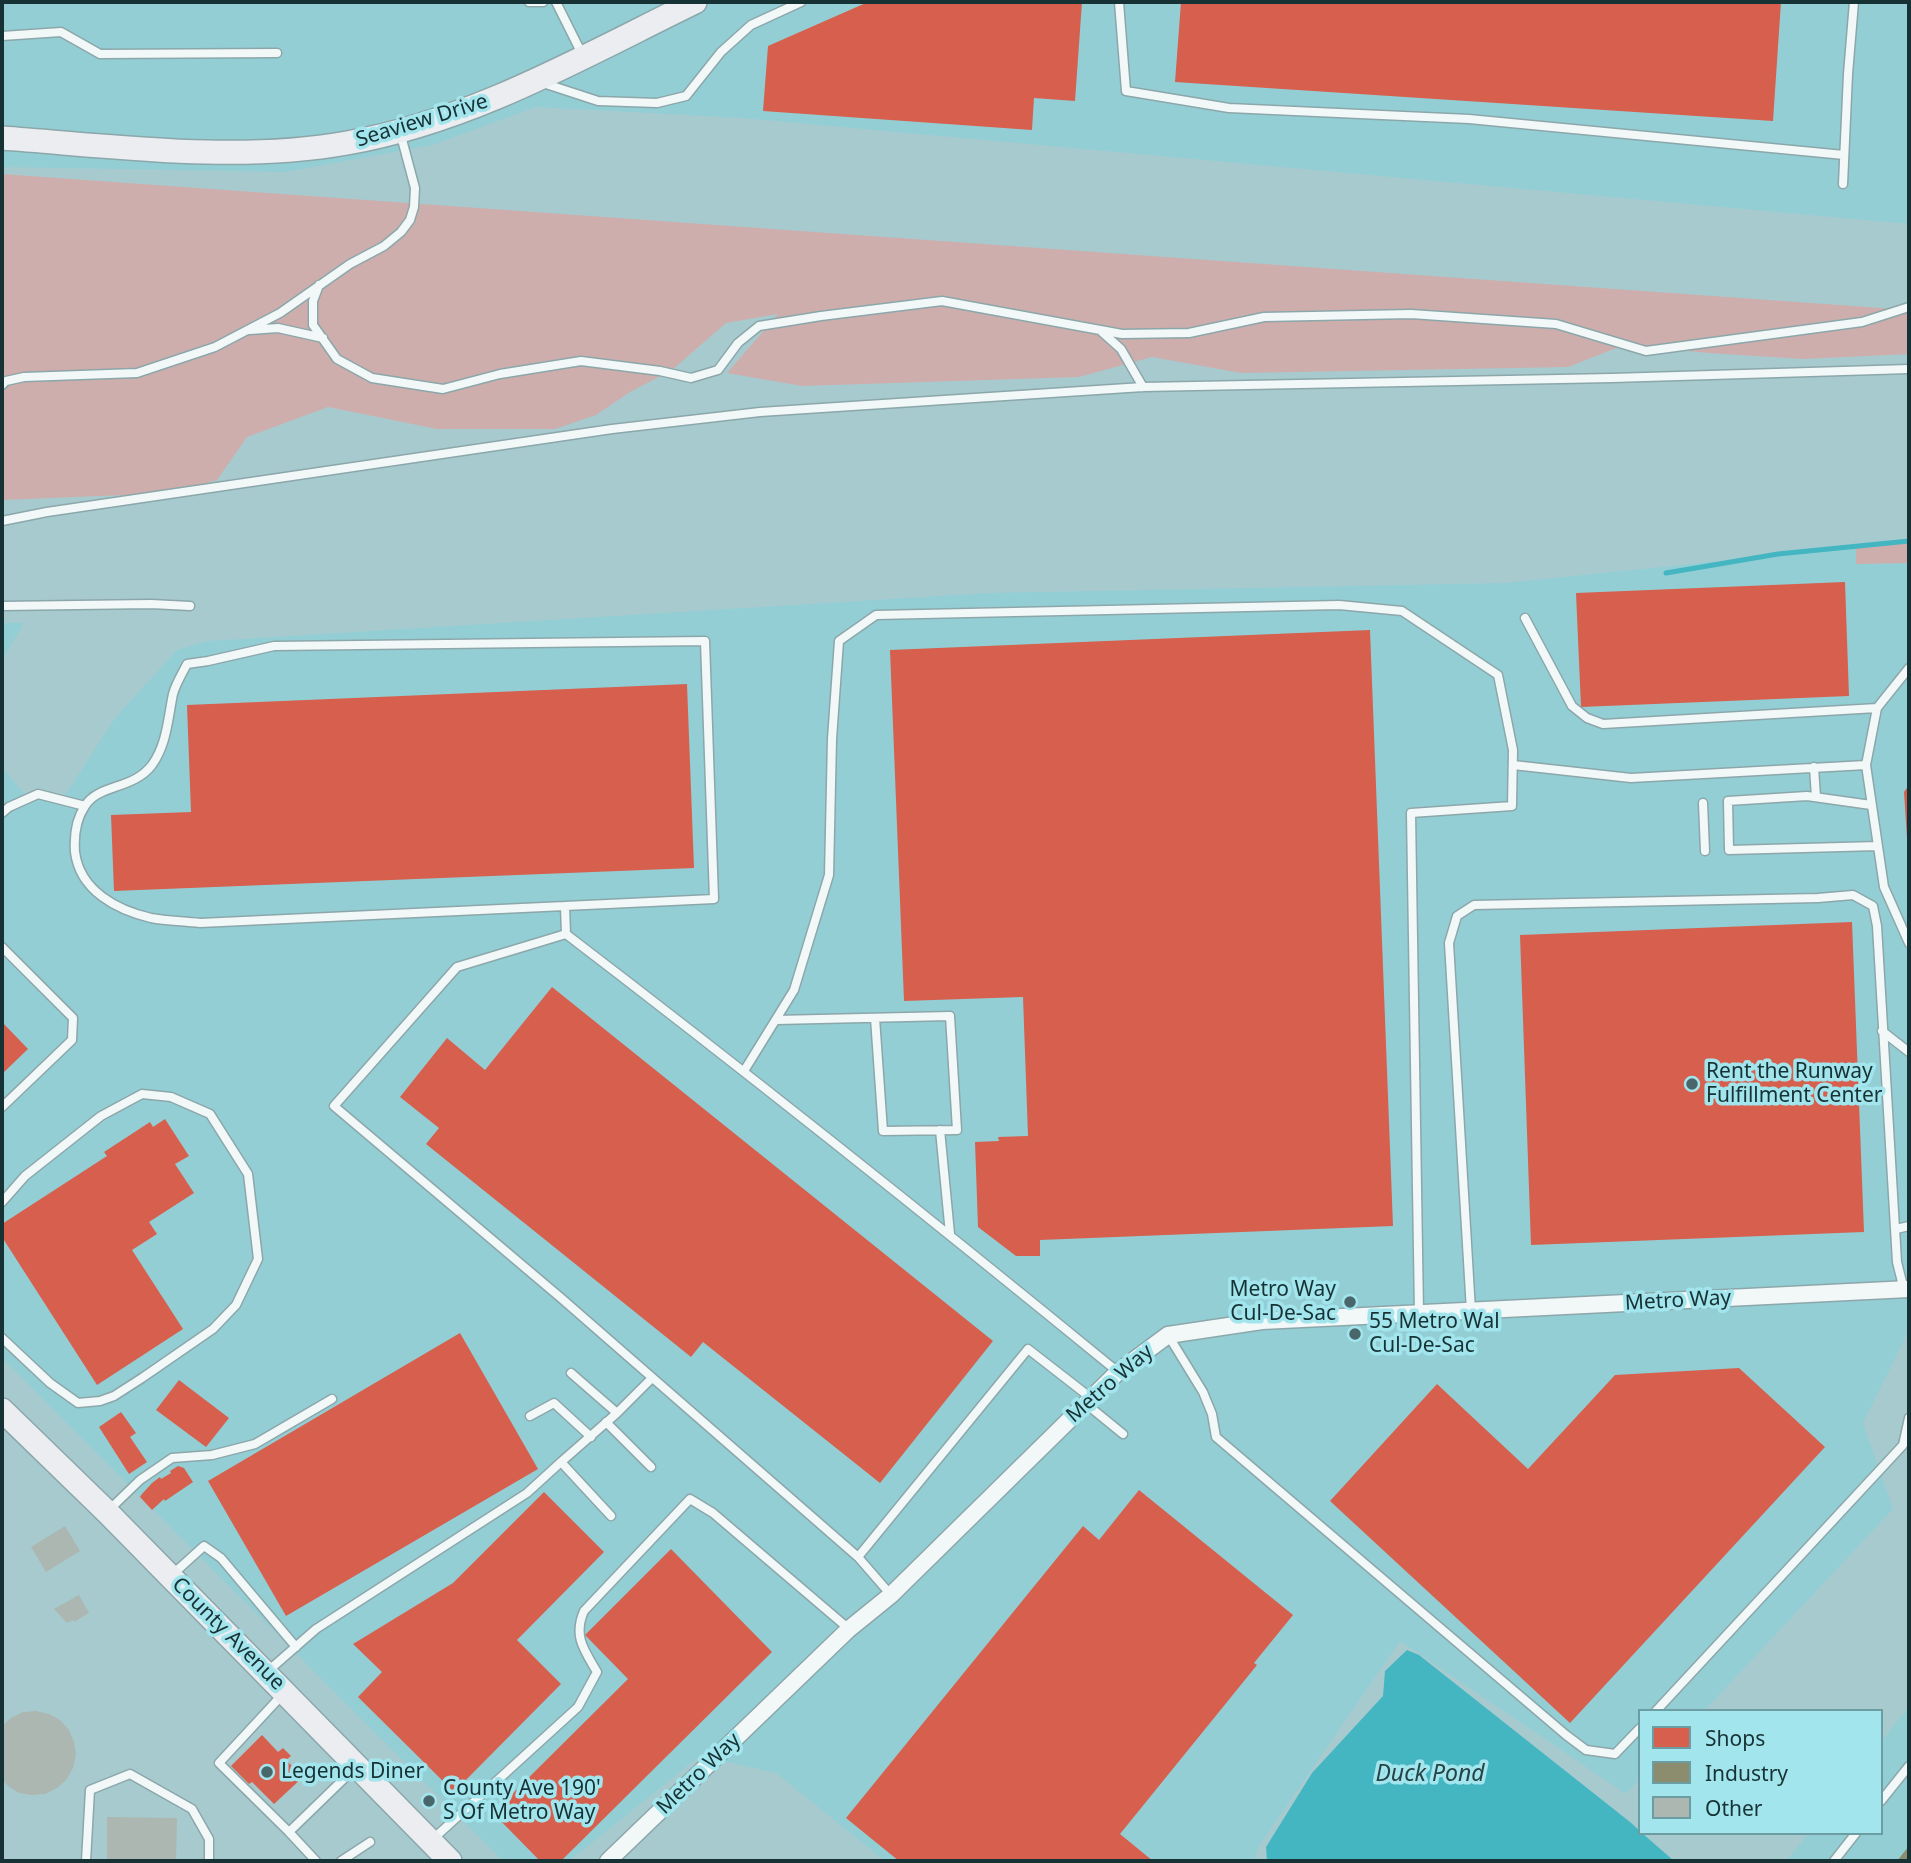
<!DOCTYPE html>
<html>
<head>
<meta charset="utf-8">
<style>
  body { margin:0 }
  #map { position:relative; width:1911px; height:1863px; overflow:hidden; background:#a7cacf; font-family:"Noto Sans",sans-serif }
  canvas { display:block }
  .frame { position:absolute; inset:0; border:4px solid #173235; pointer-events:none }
  .legend { position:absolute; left:1638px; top:1709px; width:245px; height:126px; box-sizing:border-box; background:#a3e5ed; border:2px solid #6b9da3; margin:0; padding:9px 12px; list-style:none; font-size:21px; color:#173235 }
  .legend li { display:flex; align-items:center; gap:14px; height:35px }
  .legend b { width:35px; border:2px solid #6b9da3 }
</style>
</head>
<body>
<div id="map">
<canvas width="1911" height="1863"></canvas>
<div class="frame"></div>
<ul class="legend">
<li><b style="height:19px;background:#d6604d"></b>Shops</li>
<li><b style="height:19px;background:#8c8c6e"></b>Industry</li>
<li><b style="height:19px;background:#abb7b0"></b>Other</li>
</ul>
</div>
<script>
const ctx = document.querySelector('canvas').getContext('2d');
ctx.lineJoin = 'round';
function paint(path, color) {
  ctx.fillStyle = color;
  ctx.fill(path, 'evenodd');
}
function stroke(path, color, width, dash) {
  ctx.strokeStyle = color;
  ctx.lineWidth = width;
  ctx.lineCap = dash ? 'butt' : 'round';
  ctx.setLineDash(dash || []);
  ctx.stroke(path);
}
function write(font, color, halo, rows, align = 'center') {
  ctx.font = font + ' "Noto Sans",sans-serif';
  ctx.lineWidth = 7;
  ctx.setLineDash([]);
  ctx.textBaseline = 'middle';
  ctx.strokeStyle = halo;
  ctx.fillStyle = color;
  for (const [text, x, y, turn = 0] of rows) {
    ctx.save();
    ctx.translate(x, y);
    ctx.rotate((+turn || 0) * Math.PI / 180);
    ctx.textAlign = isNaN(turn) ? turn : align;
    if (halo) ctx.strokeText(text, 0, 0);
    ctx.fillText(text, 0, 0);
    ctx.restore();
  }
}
paint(new Path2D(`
  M2 2H1909V224L742 118 536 107 432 145 286 172 2 167Z
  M1856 547V564L1909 563V1330L1863 1423 1893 1509 1704 1711H1640V1779L1626 1794 1400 1641 1259 1846 1254 1861H885L776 1773 700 1756 569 1861H503L2 1358V767L27 797 62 800 115 718 177 650 208 641 988 593 1505 583Z
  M2 623H24L2 660Z
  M1909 1706V1861H1786L1809 1833H1881V1742Z`), '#94ced5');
paint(new Path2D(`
  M2 174 1909 310V354L1803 359 1709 353 1624 345 1568 367 1241 373 1152 357 1079 377 802 386 727 373 778 314 726 323 672 370 630 392 596 415 555 429H437L328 407 247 437 217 480 174 493 2 500Z
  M1909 541V563L1856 564V547Z`), '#ceaeac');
paint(new Path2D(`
  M1407 1650 1419 1655 1630 1822 1640 1831V1833H1642L1674 1861H1267L1266 1847 1312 1773 1383 1696 1385 1671Z`), '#44b6c2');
paint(new Path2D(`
  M868 2H1082L1075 101 1034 98 1032 130 763 111 768 46Z
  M1181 2H1781L1773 121 1175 82Z
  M1845 582 1849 696 1581 707 1576 593Z
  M1370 630 1393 1226 1040 1240V1256H1016L978 1227 975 1142 999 1141 998 1137 1028 1136 1023 997 904 1001 890 650Z
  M687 684 694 868 114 891 111 815 191 812 187 705Z
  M1909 785V838H1907L1904 792Z
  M1852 922 1864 1232 1531 1245 1520 935Z
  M552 987 993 1341 880 1483 703 1342 691 1357 426 1144 439 1128 400 1097 447 1038 485 1070Z
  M2 1022 28 1049 2 1074Z
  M165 1119 189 1156 175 1164 194 1193 149 1222 157 1234 132 1250 183 1329 97 1385 2 1237V1224L107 1156 104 1152 150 1122 153 1127Z
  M460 1333 538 1469 286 1616 208 1481Z
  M1739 1368 1825 1447 1570 1723 1330 1501 1437 1384 1528 1469 1615 1375Z
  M179 1380 229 1418 206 1447 156 1410Z
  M121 1412 136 1433 130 1437 147 1462 129 1474 99 1427Z
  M178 1466 184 1468 193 1482 165 1501 164 1499 152 1510 140 1497 142 1494 152 1483 160 1477 161 1479 171 1473 170 1471Z
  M1139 1490 1293 1615 1254 1663 1257 1665 1120 1834 1153 1861H899L846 1818 1083 1526 1099 1540Z
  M544 1492 604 1552 517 1640 561 1684 454 1792 358 1697 382 1672 353 1644 453 1583Z
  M671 1549 772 1652 561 1861H540L493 1813 628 1679 585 1635Z
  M262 1735 278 1752 283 1748 291 1756 286 1760 303 1777 274 1804 252 1782 249 1784 231 1766Z`), '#d6604d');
paint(new Path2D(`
  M1909 1846V1861H1897Z`), '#8c8c6e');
stroke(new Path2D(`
  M1666 573 1778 554 1909 541`), '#44b6c2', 5);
paint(new Path2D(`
  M65 1526 80 1551 46 1572 31 1547Z
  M79 1595 89 1613 74 1622 73 1620 67 1623 54 1609Z
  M36 1711 49 1714 60 1720 69 1730 74 1742 76 1755 73 1768 67 1779 57 1788 45 1794 32 1795 19 1793 8 1786 2 1779V1726L11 1718 23 1712Z
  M107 1817 177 1818 176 1861H107Z`), '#abb7b0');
const service = new Path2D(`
  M529 2H543
  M556 2 583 56
  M1119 2 1126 91 1229 108 1469 119 1844 155
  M2 36 61 32 100 54 277 53
  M543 83 598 101 657 103 686 96 721 52 751 25 801 2
  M1843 184 1848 74 1854 2
  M319 285 313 301V325L337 359 372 378 443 389 500 374 581 361 660 371 691 378 718 370 738 343 759 326 821 316 942 301 1122 334 1189 333 1264 317 1411 314 1556 324 1646 351 1862 322 1909 307
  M250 330 278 328 323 338
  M1102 332 1121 349 1143 387
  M2 385 6 381 24 377 137 373 215 347 280 313 350 264 384 246 401 232 410 220 414 207 415 188 400 132
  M2 521 47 512 612 429 760 412 1143 387 1612 378 1909 369
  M2 606 151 604 190 606
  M1525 618 1572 706 1587 718 1603 724 1877 708
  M1909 668 1877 708 1866 765 1884 887 1909 943
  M1513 765 1631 778 1866 765
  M1814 767 1816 797
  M1703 803 1705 851
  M1871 805 1807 796 1728 801 1729 850 1878 846
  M2 813 9 807 38 794 85 806
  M565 906 200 923C184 921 167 921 151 918 117 910 80 891 75 852 74 837 76 819 85 806 98 784 133 790 152 765 167 744 168 718 173 694 176 683 182 674 187 664L208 661 274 646 705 641 714 899 565 906 566 934
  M2 947 73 1018 72 1040 2 1107
  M776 1020 950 1016 957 1130 883 1131 875 1018
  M1882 1031 1909 1052
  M744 1071 794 990 829 875 832 739 839 641 876 615 1339 605 1402 611 1498 675 1513 750 1512 806 1411 813 1419 1313
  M940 1130 950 1234
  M2 1202 25 1176 101 1116 142 1094 171 1097 210 1114 248 1174 258 1259 236 1305 213 1329 142 1378 114 1396 100 1401 78 1403 50 1383 2 1338
  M1896 1229 1909 1226
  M1471 1311 1449 943 1457 916 1474 905 1818 898 1853 895 1873 906 1877 926 1897 1262 1904 1290
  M1168 1335 1203 1392 1212 1414 1216 1437 1566 1735 1586 1750 1615 1754 1640 1728
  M571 1373 617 1413
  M1085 1403 1123 1434
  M530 1416 554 1403 591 1437
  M606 1422 651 1467
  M561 1462 617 1413 652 1378
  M109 1510 140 1480 172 1458 212 1455 255 1444 332 1399
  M858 1557 561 1298 334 1106 457 967 566 934C753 1077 936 1223 1118 1372
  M173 1574 204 1546 221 1558 296 1647
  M891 1595 858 1557 1028 1349 1091 1398
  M268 1671 316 1629 527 1493 561 1462 611 1516
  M283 1694 219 1763 289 1832 355 1768
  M1656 1711 1903 1445 1909 1418
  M1881 1801 1909 1766
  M289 1832 316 1861
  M433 1839 578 1707 597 1672C584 1650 573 1636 584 1611L690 1499 713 1513 849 1629
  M86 1861 90 1790 130 1774 192 1809 209 1839V1861
  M341 1861 370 1842
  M1834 1861 1856 1833`);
const minor = new Path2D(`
  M608 1861 849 1629 891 1595 1118 1372 1168 1335 1262 1321 1909 1289`);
const secondary = new Path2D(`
  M2 138C113 146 236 163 347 143 472 121 582 57 695 2
  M2 1410 107 1512 450 1861`);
stroke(service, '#8ba7aa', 11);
stroke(minor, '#8ba7aa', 19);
stroke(secondary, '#8ba7aa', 26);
stroke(service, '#f2f7f8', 8);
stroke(minor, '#f2f7f8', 16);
stroke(secondary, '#ebedf1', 23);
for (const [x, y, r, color] of [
  [1692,1084,7,"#49676b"],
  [1350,1302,7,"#49676b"],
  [1355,1334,7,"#49676b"],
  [267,1772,7,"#49676b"],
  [429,1801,7,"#49676b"]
]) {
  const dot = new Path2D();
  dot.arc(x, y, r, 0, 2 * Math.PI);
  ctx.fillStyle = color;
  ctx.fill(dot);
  stroke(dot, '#a3e5ed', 2.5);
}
write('21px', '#173235', '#a3e5ed', [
  ["Seaview Drive",422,121,-17],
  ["Metro Way",1678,1301,-3],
  ["Metro Way",1110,1384,-41],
  ["County Avenue",228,1634,45],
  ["Metro Way",699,1774,-44]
]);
write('21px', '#173235', '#a3e5ed', [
  ["Rent the Runway",1706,1072],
  ["Fulfillment Center",1706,1096],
  ["Metro Way",1336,1290,"right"],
  ["Cul-De-Sac",1336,1314,"right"],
  ["55 Metro Wal",1369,1322],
  ["Cul-De-Sac",1369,1346],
  ["Legends Diner",281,1772],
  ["County Ave 190'",443,1789],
  ["S Of Metro Way",443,1813]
], 'left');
write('italic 23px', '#264346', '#a3e5ed', [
  ["Duck Pond",1430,1774]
]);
</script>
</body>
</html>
